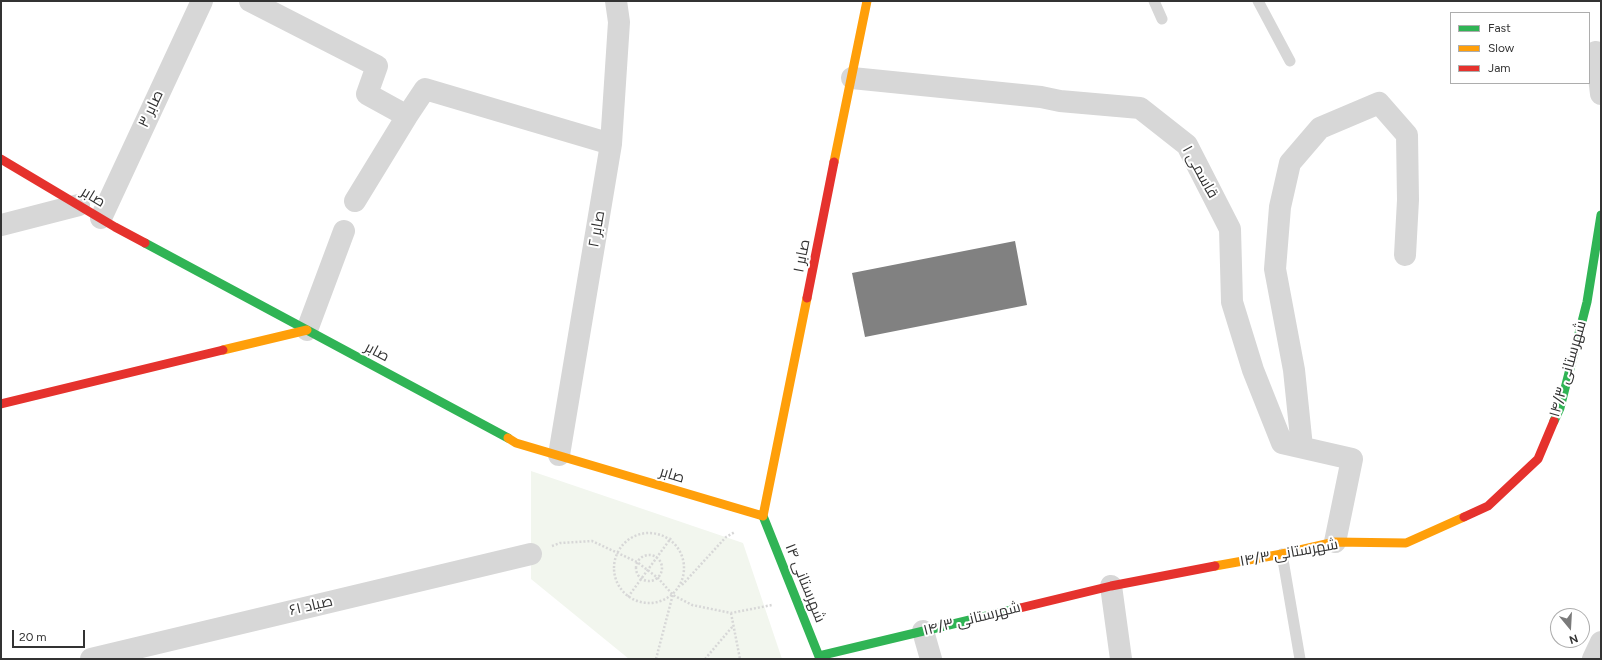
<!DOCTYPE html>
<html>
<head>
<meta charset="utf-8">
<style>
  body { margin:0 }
  #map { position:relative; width:1602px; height:660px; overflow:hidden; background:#fff; font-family:Figtree,sans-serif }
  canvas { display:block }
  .frame { position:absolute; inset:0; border:2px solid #333; pointer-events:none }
  .legend { position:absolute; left:1450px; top:12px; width:140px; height:72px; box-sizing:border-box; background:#fff; border:1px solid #adadad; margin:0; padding:5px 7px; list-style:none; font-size:12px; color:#333 }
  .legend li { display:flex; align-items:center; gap:8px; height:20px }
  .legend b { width:20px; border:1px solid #adadad }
  .north { position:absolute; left:1550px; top:608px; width:40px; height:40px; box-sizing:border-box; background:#fff; border:1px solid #adadad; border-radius:50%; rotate:162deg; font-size:11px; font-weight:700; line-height:16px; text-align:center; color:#333 }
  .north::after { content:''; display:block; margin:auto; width:14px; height:18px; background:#7a7a7a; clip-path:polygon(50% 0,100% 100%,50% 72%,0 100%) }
  .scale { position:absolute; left:12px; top:630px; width:73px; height:18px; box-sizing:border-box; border:2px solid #333; border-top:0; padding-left:5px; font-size:12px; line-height:14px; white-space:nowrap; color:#333; -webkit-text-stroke:3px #fff; paint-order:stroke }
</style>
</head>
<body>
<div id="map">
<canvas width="1602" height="660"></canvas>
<div class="frame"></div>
<ul class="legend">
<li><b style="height:5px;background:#30b455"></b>Fast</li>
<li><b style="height:5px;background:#ff9f0a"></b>Slow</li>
<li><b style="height:5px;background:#e5322d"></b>Jam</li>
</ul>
<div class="north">N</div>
<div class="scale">20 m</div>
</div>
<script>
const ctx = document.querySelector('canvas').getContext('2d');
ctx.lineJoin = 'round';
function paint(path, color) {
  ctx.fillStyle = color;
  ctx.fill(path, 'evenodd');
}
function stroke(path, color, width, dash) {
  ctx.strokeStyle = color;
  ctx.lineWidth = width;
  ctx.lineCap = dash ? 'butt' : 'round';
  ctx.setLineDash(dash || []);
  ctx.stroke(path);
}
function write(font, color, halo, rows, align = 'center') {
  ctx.font = font + ' Figtree,Cairo,sans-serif';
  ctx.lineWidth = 4;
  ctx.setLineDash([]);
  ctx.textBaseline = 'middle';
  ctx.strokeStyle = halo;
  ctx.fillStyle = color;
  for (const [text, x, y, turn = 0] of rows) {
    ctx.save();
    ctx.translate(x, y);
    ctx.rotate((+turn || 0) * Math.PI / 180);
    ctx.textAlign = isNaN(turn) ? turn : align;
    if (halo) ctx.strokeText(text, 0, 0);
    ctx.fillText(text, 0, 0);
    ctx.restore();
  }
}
paint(new Path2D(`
  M531 471 743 543 782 659H629L531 579Z`), '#f2f6ee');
paint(new Path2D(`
  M1015 241 1027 305 865 337 852 273Z`), '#818181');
stroke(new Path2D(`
  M614 568a35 35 0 1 1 70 0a35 35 0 1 1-70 0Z
  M552 546 560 543 592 541 637 562 658 578 673 595 692 605 731 613 772 605
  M636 568a13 13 0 1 1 26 0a13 13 0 1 1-26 0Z
  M682 585 726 537 735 532
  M628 597 671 538
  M731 613 740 659
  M656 659 673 594
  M705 659 733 626`), '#d7d7d7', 2.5, [2, 2]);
stroke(new Path2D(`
  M1154 1 1162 19
  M1258 1 1290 61
  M1282 554 1300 659`), '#d7d7d7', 11);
stroke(new Path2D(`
  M250 1 377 66 367 94 407 116 425 89 611 144
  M1596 52 1601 94
  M852 78 1041 97 1060 101 1140 108 1187 145 1230 229 1232 302 1253 370 1282 443 1352 459 1335 542
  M355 201 407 116
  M101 218 202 1
  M1 225 79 205
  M307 330 344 231
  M1302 447 1294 370 1275 269 1280 207 1290 163 1320 128 1379 103 1407 135 1408 200 1405 255
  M559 455 611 144 619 22 616 1
  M1111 586 1121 659
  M923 631 931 659
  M91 659 531 554
  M1593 659 1601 642`), '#d7d7d7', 22);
stroke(new Path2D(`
  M145 243 508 438
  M1554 421 1560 408 1587 302 1601 215
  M763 516 820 659
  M819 656 1020 608`), '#30b455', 9);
stroke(new Path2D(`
  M834 162 867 1
  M223 350 307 330
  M508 438 516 443 763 516
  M763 516 807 298
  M1215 566 1282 554 1335 542 1406 543 1464 517`), '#ff9f0a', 9);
stroke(new Path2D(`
  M1 159 115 227 145 243
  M807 298 834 162
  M1 404 223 350
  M1464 517 1488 506 1538 459 1554 421
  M1020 608 1111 586 1215 566`), '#e5322d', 9);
write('15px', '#333', '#fff', [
  ["صابر ۳",151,109,-65],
  ["قاسمی ۱",1200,172,61],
  ["صابر",93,197,31],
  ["صابر ۲",597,229,-80],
  ["صابر ۱",802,256,-79],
  ["صابر",377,352,28],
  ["شهرستانی ۱۴/۳",1568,369,-74],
  ["صابر",672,475,17],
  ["شهرستانی ۱۴/۳",1289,553,-10],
  ["شهرستانی ۱۴",805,583,68],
  ["صیاد ۶۱",311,606,-13],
  ["شهرستانی ۱۴/۳",972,619,-14]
]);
</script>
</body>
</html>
